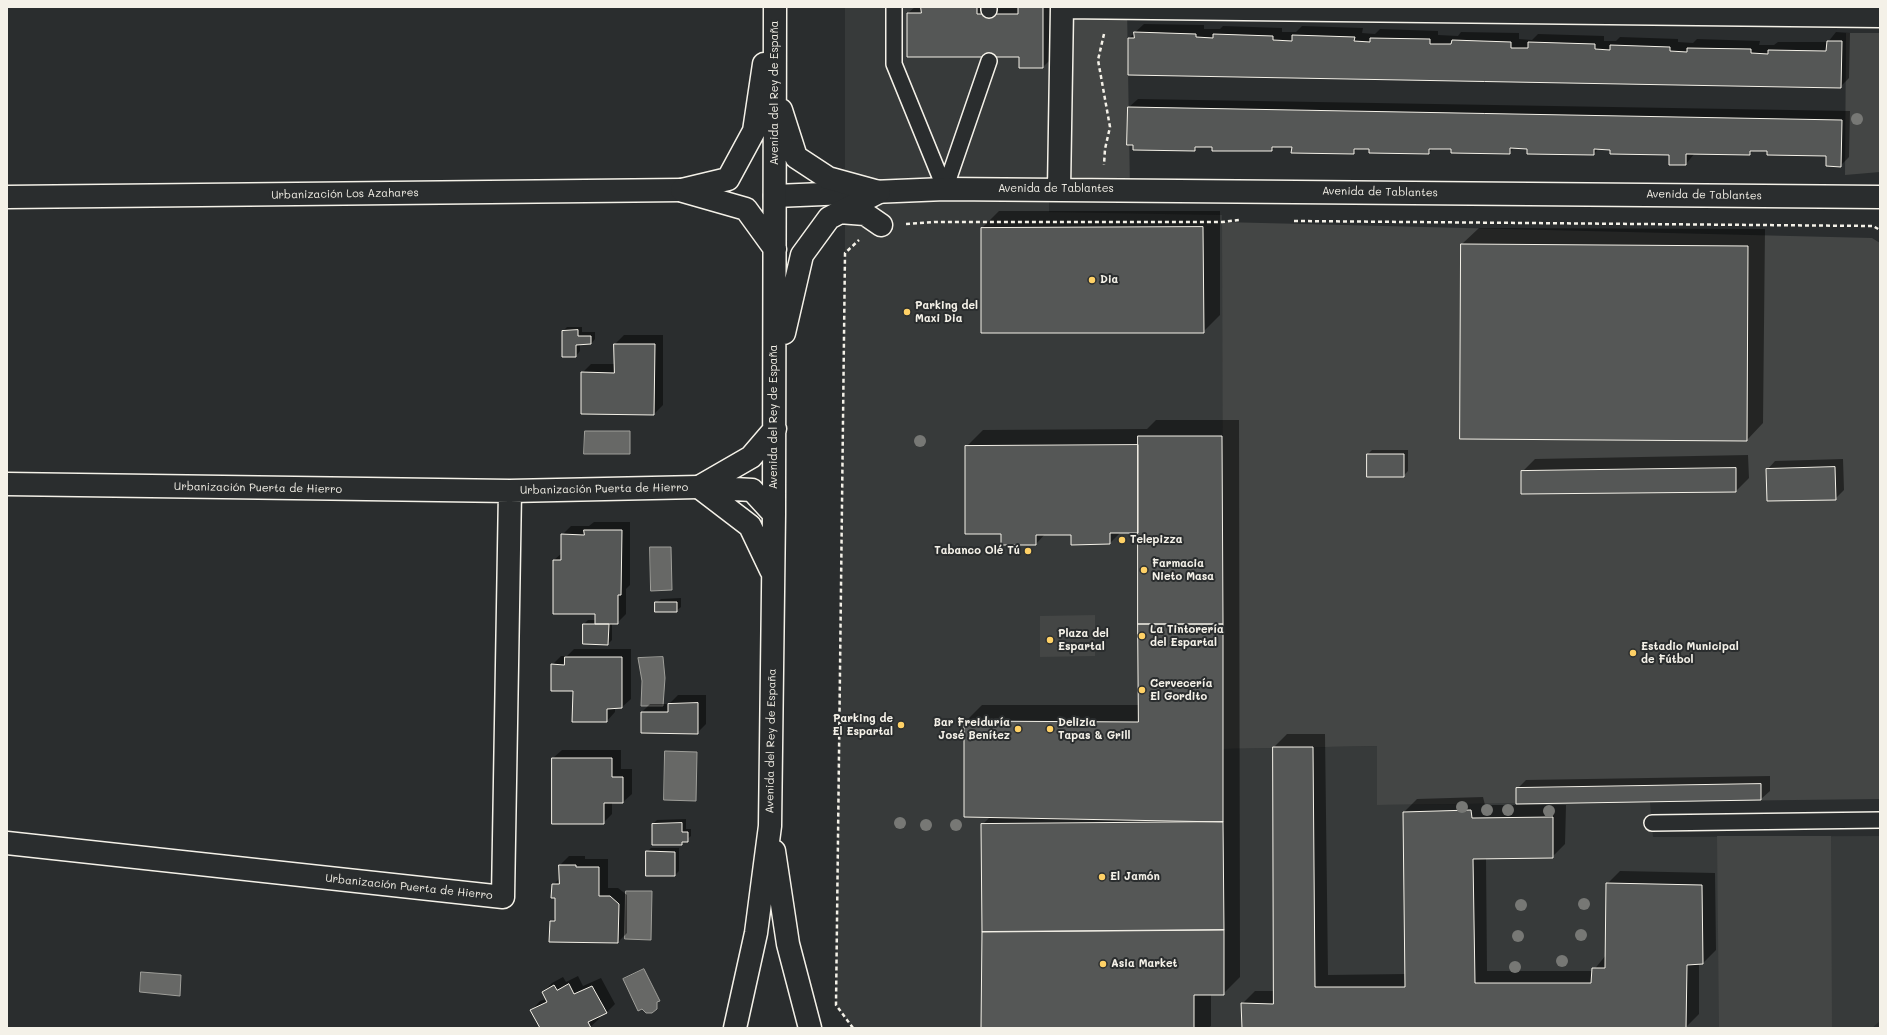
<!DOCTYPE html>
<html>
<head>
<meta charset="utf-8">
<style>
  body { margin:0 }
  #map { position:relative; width:1887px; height:1035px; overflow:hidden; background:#2a2d2e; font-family:Mali,sans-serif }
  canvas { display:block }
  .frame { position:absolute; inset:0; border:8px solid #f4f1e8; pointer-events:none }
</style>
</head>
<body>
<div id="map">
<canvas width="1887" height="1035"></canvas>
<div class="frame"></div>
</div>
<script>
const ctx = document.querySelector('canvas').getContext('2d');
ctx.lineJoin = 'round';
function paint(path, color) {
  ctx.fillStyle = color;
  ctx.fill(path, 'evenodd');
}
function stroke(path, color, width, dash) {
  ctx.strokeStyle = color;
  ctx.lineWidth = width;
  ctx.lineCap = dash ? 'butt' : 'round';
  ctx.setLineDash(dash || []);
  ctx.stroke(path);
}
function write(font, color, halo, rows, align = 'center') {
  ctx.font = font + ' Mali,sans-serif';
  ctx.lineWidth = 4;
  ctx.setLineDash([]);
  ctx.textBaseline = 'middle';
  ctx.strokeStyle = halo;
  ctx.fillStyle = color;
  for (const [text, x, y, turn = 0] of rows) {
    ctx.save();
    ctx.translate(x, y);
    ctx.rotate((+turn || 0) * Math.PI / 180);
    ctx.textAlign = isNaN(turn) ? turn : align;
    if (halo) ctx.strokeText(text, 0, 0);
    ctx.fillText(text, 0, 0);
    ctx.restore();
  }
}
paint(new Path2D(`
  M845 7H1049V212L1222 215 1223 749 1377 746V805L1650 802 1653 837 1880 836V1021L1872 1028H853L836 1005 845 253Z`), '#373a3a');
paint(new Path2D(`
  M1062 7H1127L1130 190 1059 189Z
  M1846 33H1880V172L1845 175Z
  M1222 222 1872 238 1880 243V799L1377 805V746L1223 749Z
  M1095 615V656L1040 657V616Z
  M1717 836H1831L1832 1028H1719Z`), '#444645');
const water = new Path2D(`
  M585 431H630V454H584Z
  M650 547H671L672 590 651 591Z
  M663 657 665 678 663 706H641L642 681 638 658Z
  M665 751 697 752 696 801 664 800Z
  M626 891H652L651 940 625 939Z
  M644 969 660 1001 657 1002V1009L652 1013H646L642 1009 638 1011 623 979Z
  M141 972 181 975 180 996 140 992Z`);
paint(water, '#676866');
stroke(water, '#9f9f9a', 1);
paint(new Path2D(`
  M915 7H1056V54L1043 67 908 13Z
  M1144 24 1204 25V29H1220L1223 26 1282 28V32H1296L1302 26 1363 28 1362 33 1375 34 1380 29 1438 31V35L1458 36 1461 32 1519 33V39L1532 40 1538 34 1604 36V41H1616L1620 37 1678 39V42L1693 43 1697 39 1760 41 1759 45H1774L1778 42H1828L1836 32 1850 33 1849 78 1840 87 1129 74V38Z
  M1138 99 1850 111 1849 157 1840 166 1827 155 1768 150H1754L1750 154 1695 153 1686 164H1670V154L1611 149 1599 148 1594 154 1515 147 1509 153 1452 148H1433L1429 153 1370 148H1358L1353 153 1293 146H1276L1272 150H1213V146H1198L1194 150 1129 107Z
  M999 211H1220V315L1203 332 982 228Z
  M1479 228 1765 229 1763 423 1747 440 1462 244Z
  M567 327H582V332H595V339L591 344H580V351L576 356 563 331Z
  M624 335H663V405L654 414 582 373 591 364H615V344Z
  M1156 420H1239L1240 977 1223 994H1211V1026L1208 1028H982V825L991 816 965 722 982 705H1139V532H1121L1110 543 1072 534H1045L1036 544 1002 533 966 447 983 430 1147 429Z
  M1372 450H1408V471L1403 476H1368V454Z
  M1748 455 1749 478 1736 491 1522 472 1535 459Z
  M1843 459 1844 490 1835 499 1767 470 1775 461Z
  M594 522H630V585L626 589V614L617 623H612V640L608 644 584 624 588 620H596V613H554V560L562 553V535L571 526H589Z
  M681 598V607L676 611 656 603 661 599Z
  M574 649H631V699L622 707 615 708V712L607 721 574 690 552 665 561 656H567Z
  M678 695H706V724L697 733 642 712 650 704H669Z
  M1287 734H1325L1328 975 1406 974 1404 812 1417 799 1483 797 1485 805H1566L1565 844 1552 857 1486 858 1487 971H1593L1606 955 1607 884 1620 871 1715 873 1716 950 1703 963H1699V1014L1686 1027 1243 1028 1242 1004 1255 991H1274V747Z
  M562 750H621V769H632V794L623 802H612V814L603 823 553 758Z
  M1770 776V791L1761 799 1517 789 1526 780Z
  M686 819V829H691V836L681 844 653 824 657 820Z
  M651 848H679V871L675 875H647V852Z
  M569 856H585V859H608V888H618L627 895V933L618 942 551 922 556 917V897L553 885 560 878V865Z
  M578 976 583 986 601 978 615 1004 606 1013 598 1017 599 1019 589 1028H541L532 1010 540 1001 546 999 543 992 552 983 563 977 566 982Z`), '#0007');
const building = new Path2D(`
  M921 7H977V14H1018V7H1043V68H1019V57H907V13H921Z
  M1134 32 1196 34V37L1213 38V34L1273 36V40L1292 41V35L1355 37 1354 41 1370 42V38L1430 39V44H1451L1452 40 1511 42V48H1528V42L1595 44V49L1610 50V45L1670 47V51L1687 52V48L1751 49V53L1768 54V50L1826 51 1827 41H1842L1841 88 1128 75V38H1134Z
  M1128 107 1842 120 1841 167 1826 166V156L1767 155V151H1750V155L1686 154V165H1669V155L1610 154V150L1594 149V155L1527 154V149L1510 148V154L1451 153V149H1429V154L1369 153V149H1354V154L1291 153 1292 147H1272V151H1212V147H1195V151L1133 150V145H1127Z
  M1203 227 1204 333H981V228Z
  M1461 244 1748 246 1747 441 1460 439Z
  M578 330V336H591V344L576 345V357H562V331Z
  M614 344H655L654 415 581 414V372L614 373Z
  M1138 436H1222L1223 624H1138Z
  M1138 445V533H1110V544L1071 545V535H1036V545H1001V534H965V446Z
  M1367 454H1404V477H1367Z
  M1835 467 1836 500 1767 501 1766 469Z
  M1736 468V492L1521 494V471Z
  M584 530H622L621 595H618V624H595V614H553V560H561V534L584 535Z
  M655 602H677V612H655Z
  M583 624H609L608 645 583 644Z
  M1138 624H1223V822L964 817V721L1138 722Z
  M565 657H622V708L607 709V722H572L573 691H551V664L564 665Z
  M698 703V734L641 733V712H668V704Z
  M1273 747H1313L1315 987H1405L1403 812 1471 810 1472 818 1553 817V858L1473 859 1475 983H1591L1592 968H1605L1606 883 1702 885 1703 964 1687 965 1686 1028H1242L1241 1003 1273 1004Z
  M552 758H612V777H623V803H604V824H552Z
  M1761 784V800L1516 804V788Z
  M1223 822 1224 930 982 932 981 824Z
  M682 823V832H688V842H682V845H652V824Z
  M646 851 675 852V876H646Z
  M559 865H576V867H599V896H610L619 904 618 943 549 942 550 921H555V898H551L552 884H559Z
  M1224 930V995H1194V1028H981L982 932Z
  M569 984 574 994 592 986 607 1013 588 1022 591 1028H540L530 1010 547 1002 542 992 554 985 557 990Z`);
paint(building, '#555756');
stroke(building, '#f4f1e8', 1);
const lane = new Path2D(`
  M894 7V64L945 189
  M989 7V10
  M945 189 989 61
  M1652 823 1880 820`);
const street = new Path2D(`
  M1062 7 1880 16
  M1059 189 1062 7
  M775 196 945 189 1880 197
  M7 197 682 190
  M7 484 510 491 699 487
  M7 843 503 897 510 491`);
const secondary = new Path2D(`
  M781 110 796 157 828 178 879 192
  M682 190 728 179 754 131 764 64
  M683 191 746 209 775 249
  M839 212 865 214 881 225
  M784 333 802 255 829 218 879 192
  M699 487 750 526 771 570
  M699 487 751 457 775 429
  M699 487 752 490 774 514
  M774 851 788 944 810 1028
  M735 1028 756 933 770 826 774 514 775 7`);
stroke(lane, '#f4f1e8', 18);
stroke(street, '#f4f1e8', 25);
stroke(secondary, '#f4f1e8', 25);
stroke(new Path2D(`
  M1104 34 1098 60 1110 127 1105 149 1104 165
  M1294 221 1873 226 1880 230
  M906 224 935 222H1222L1239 220
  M853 1028 836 1005 845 253 859 240`), '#f4f1e8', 2.5, [4, 3]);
stroke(lane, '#2a2d2e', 15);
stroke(street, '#2a2d2e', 22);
stroke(secondary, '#2a2d2e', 22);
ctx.fillStyle = '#777875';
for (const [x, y] of [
  [1857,119],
  [920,441],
  [1462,807],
  [1487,810],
  [1508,810],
  [1549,811],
  [900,823],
  [926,825],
  [956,825],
  [1584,904],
  [1521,905],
  [1581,935],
  [1518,936],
  [1562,961],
  [1515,967]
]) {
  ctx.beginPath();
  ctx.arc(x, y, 6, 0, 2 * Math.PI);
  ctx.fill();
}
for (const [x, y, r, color] of [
  [1092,280,4,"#ffd166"],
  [907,312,4,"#ffd166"],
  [1122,540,4,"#ffd166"],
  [1028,551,4,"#ffd166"],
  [1144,570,4,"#ffd166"],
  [1142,636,4,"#ffd166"],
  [1050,640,4,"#ffd166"],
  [1633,653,4,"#ffd166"],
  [1142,690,4,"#ffd166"],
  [901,725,4,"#ffd166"],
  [1018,729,4,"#ffd166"],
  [1050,729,4,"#ffd166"],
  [1102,877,4,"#ffd166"],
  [1103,964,4,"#ffd166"]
]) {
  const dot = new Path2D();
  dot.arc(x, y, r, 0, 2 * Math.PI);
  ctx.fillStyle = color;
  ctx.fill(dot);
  stroke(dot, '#2a2d2e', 1.5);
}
write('11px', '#f4f1e8', '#2a2d2e', [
  ["Avenida del Rey de España",775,93,-90],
  ["Avenida de Tablantes",1056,189],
  ["Avenida de Tablantes",1380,192,1],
  ["Urbanización Los Azahares",345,194,-1],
  ["Avenida de Tablantes",1704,195,1],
  ["Avenida del Rey de España",774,417,-90],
  ["Urbanización Puerta de Hierro",258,488,1],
  ["Urbanización Puerta de Hierro",604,489,-1],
  ["Avenida del Rey de España",771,741,-89],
  ["Urbanización Puerta de Hierro",409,887,6]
]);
write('bold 11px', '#f4f1e8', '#2a2d2e', [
  ["Dia",1100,280],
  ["Parking del",915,306],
  ["Maxi Dia",915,319],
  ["Telepizza",1130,540],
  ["Tabanco Olé Tú",1020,551,"right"],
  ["Farmacia",1152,564],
  ["Nieto Masa",1152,577],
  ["La Tintorería",1150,630],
  ["del Espartal",1150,643],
  ["Plaza del",1058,634],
  ["Espartal",1058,647],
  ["Estadio Municipal",1641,647],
  ["de Fútbol",1641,660],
  ["Cervecería",1150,684],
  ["El Gordito",1150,697],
  ["Parking de",893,719,"right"],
  ["El Espartal",893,732,"right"],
  ["Bar Freiduría",1010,723,"right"],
  ["José Benítez",1010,736,"right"],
  ["Delizia",1058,723],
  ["Tapas & Grill",1058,736],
  ["El Jamón",1110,877],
  ["Asia Market",1111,964]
], 'left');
</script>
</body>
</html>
